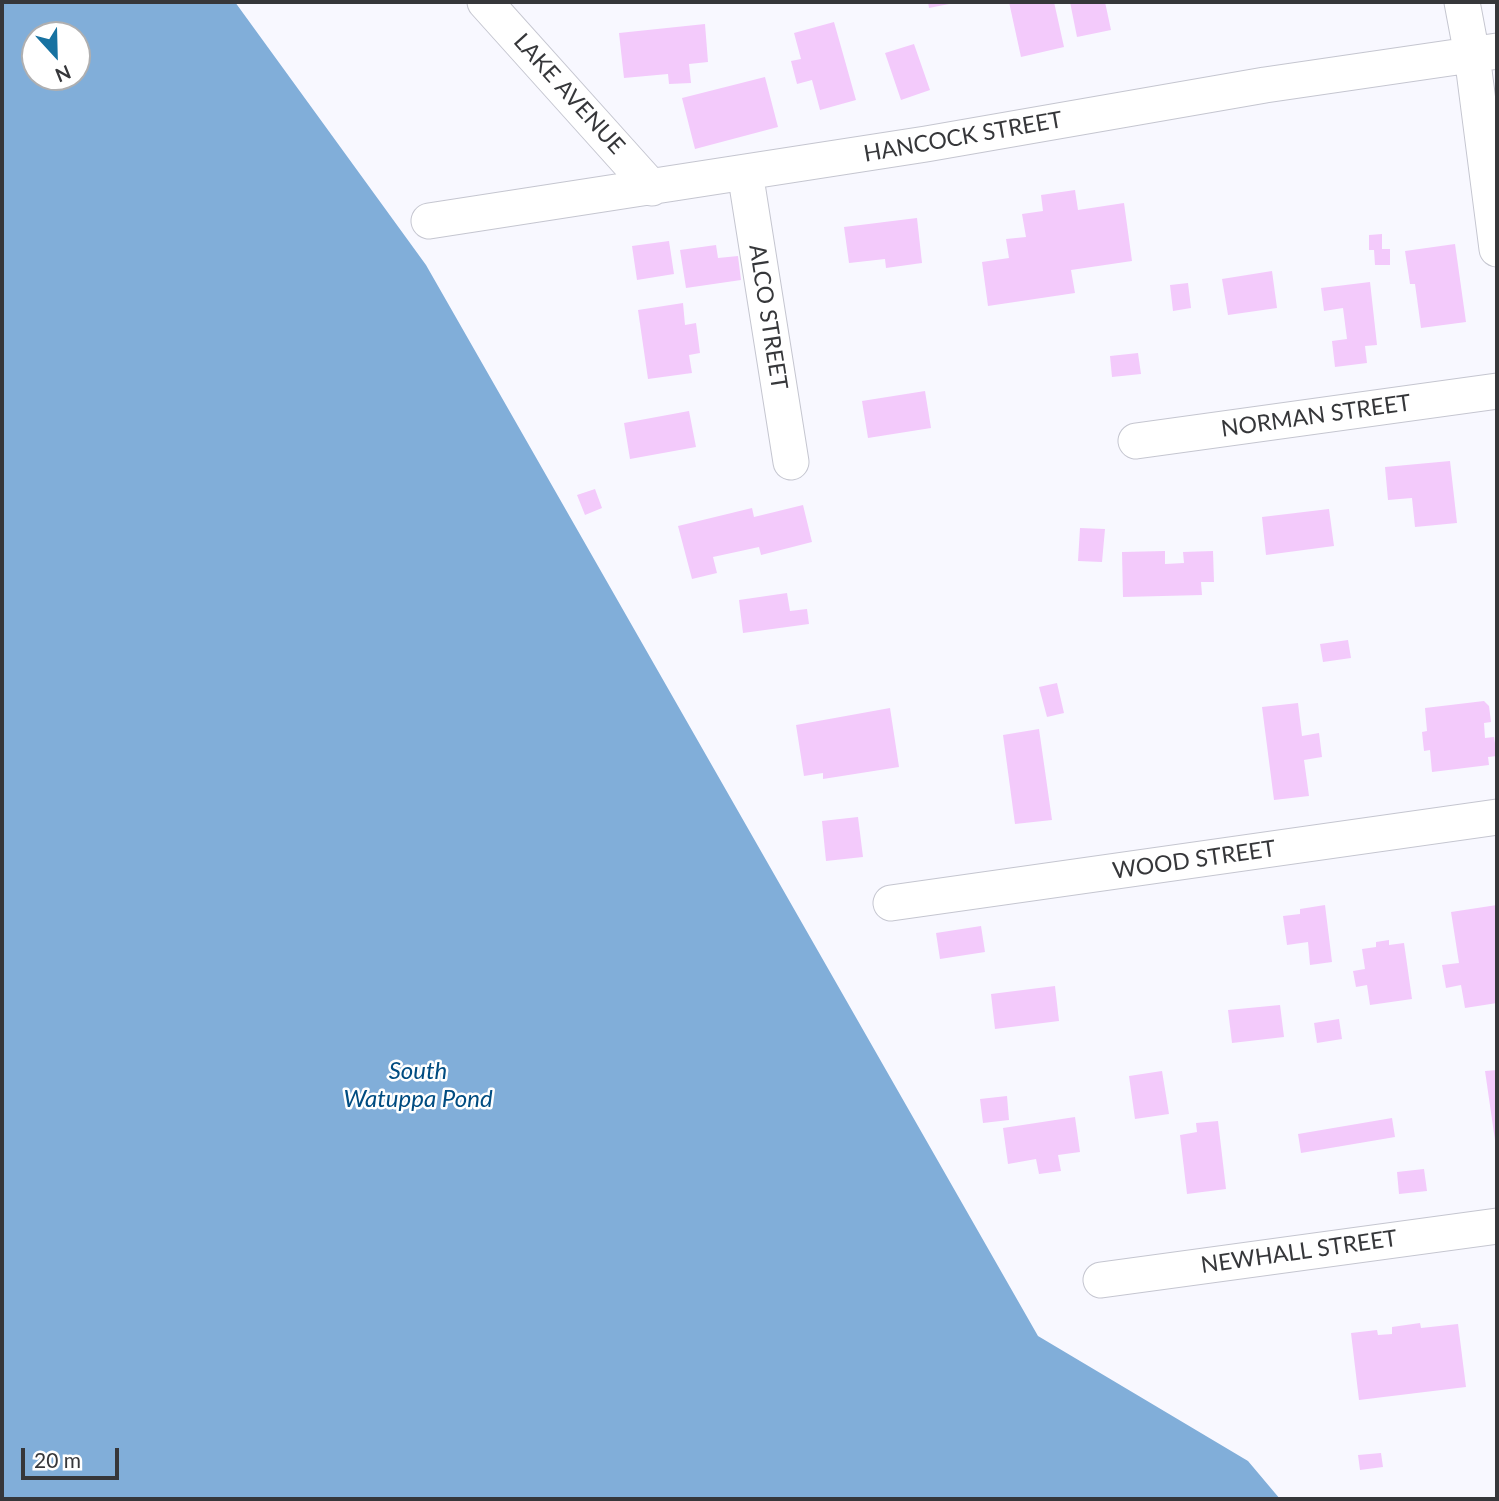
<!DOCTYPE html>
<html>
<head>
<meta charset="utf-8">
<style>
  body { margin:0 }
  #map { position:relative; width:1499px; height:1501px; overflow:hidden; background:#f8f8ff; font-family:Lato,sans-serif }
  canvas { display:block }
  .frame { position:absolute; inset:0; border:4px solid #36373a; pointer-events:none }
  .north { position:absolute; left:21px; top:21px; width:70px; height:70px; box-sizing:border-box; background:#fff; border:2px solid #afafb0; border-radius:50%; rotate:158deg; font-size:19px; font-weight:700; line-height:28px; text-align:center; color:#36373a }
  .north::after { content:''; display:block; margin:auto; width:24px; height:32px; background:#1772a1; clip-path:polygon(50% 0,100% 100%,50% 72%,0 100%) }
  .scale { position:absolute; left:21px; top:1448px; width:98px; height:32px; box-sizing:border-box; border:4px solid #36373a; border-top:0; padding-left:9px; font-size:21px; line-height:24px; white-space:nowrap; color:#36373a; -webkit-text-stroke:5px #fff; paint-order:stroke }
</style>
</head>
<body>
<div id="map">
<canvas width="1499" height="1501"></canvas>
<div class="frame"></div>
<div class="north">N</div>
<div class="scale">20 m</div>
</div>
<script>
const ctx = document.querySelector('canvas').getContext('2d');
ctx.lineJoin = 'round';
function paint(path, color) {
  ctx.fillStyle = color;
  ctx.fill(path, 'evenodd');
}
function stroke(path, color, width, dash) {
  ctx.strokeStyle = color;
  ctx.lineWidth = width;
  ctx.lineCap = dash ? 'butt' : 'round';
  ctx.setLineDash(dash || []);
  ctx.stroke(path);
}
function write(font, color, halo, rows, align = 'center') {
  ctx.font = font + ' Lato,sans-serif';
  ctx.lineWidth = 5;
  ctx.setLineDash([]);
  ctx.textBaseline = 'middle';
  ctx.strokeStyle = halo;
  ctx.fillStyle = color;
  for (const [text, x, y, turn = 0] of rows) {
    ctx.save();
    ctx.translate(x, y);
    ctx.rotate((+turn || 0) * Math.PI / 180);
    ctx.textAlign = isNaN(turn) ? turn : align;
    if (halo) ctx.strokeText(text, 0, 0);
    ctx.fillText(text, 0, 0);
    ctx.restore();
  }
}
paint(new Path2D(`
  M2 2H235L426 265 1038 1336 1248 1461 1280 1499H2ZM35 35H77V77H35Z`), '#81aed9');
paint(new Path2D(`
  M928 2H954V3L929 8Z
  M1009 2H1054L1064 47 1021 57Z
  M1070 2H1105L1111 30 1077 37Z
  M834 22 856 100 820 110 812 80 797 84 791 61 801 59 794 33Z
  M705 24 708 62 689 64 691 83 669 84 668 74 624 78 619 33Z
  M914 44 930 90 901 100 885 53Z
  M765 77 778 127 695 149 682 98Z
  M1075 190 1078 210 1124 203 1132 261 1071 270 1075 293 988 306 982 262 1009 258 1006 239 1026 237 1022 214 1043 211 1041 195Z
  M917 218 922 263 886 268 885 259 849 263 844 227Z
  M1382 234V249H1390V265H1375L1374 250H1369V235Z
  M669 241 674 274 637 280 632 246Z
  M1455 244 1466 322 1421 328 1415 284H1410L1405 251Z
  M716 245 718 258 738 256 741 280 686 288 680 250Z
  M1272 271 1277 308 1228 315 1222 279Z
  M1370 282 1377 345 1365 346 1367 363 1335 367 1332 341 1347 339 1343 308 1324 311 1321 288Z
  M1188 283 1191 308 1173 311 1170 285Z
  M683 303 685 325 696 323 700 353 689 355 692 373 648 379 638 310Z
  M1138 353 1141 374 1112 377 1110 356Z
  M925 391 931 428 868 438 862 401Z
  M689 411 696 447 630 459 624 423Z
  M1450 461 1457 523 1415 527 1412 498 1388 500 1385 467Z
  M595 489 602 508 585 515 577 495Z
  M803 505 812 542 761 555 759 547 713 557 717 573 692 579 678 526 752 508 754 517Z
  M1329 509 1334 546 1266 555 1262 517Z
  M1080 528 1105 529 1102 562 1078 561Z
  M1165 551V564L1184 563 1183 552 1213 551 1214 582H1201L1202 595 1123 597 1122 552Z
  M787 593 790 611 807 609 809 624 743 633 739 600Z
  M1348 640 1351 658 1323 662 1320 644Z
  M1057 683 1064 713 1047 717 1039 687Z
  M1484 701 1489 706 1491 722 1484 723 1485 738 1494 737 1497 756 1488 757 1489 765 1432 772 1430 750 1424 751 1422 732 1427 731 1425 708Z
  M1298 703 1302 736 1319 733 1322 757 1304 760 1309 796 1274 800 1262 707Z
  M890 708 899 767 823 779V773L804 776 796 725Z
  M1039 729 1052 820 1015 824 1003 735Z
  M858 817 863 857 826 861 822 821Z
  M1325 905 1332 962 1310 965 1308 942 1287 945 1283 916 1300 914V909Z
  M1497 905V1003L1465 1008 1461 985 1446 988 1442 965 1459 963 1451 912Z
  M981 926 985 952 940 959 936 933Z
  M1389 940V945L1404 943 1412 999 1370 1005 1367 985 1356 987 1353 971 1365 969 1362 949 1376 947V942Z
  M1055 986 1059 1021 995 1029 991 994Z
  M1280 1005 1284 1037 1232 1043 1228 1010Z
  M1339 1019 1342 1039 1317 1043 1314 1023Z
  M1497 1070V1147H1496L1485 1071Z
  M1162 1071 1169 1114 1135 1119 1129 1076Z
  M1007 1096 1009 1120 983 1123 980 1099Z
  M1075 1117 1080 1152 1058 1155 1061 1171 1039 1174 1036 1159 1008 1164 1003 1128Z
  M1392 1118 1395 1137 1301 1153 1298 1134Z
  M1218 1121 1226 1189 1187 1194 1180 1135 1197 1132 1196 1123Z
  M1424 1169 1427 1191 1399 1194 1397 1172Z
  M1420 1323 1421 1328 1458 1324 1466 1387 1359 1400 1351 1333 1377 1330 1378 1335 1392 1334V1327Z
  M1381 1453 1383 1467 1360 1470 1358 1455Z`), '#f3cafb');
const street = new Path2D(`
  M485 2 652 188
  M1462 2 1472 55 1497 249
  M745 172 791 462
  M429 221 926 144 1265 85 1497 51
  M1136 441 1497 391
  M891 903 1497 817
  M1101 1280 1497 1226`);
stroke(street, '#c5c6d0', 37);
stroke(street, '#fff', 35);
write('23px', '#36373a', '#fff', [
  ["LAKE AVENUE",569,94,48],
  ["HANCOCK STREET",963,137,-10],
  ["ALCO STREET",768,317,81],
  ["NORMAN STREET",1316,416,-8],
  ["WOOD STREET",1194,860,-8],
  ["NEWHALL STREET",1299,1252,-8]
]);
write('italic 24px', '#004c81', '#fff', [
  ["South",418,1071],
  ["Watuppa Pond",418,1099]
]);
</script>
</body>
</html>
